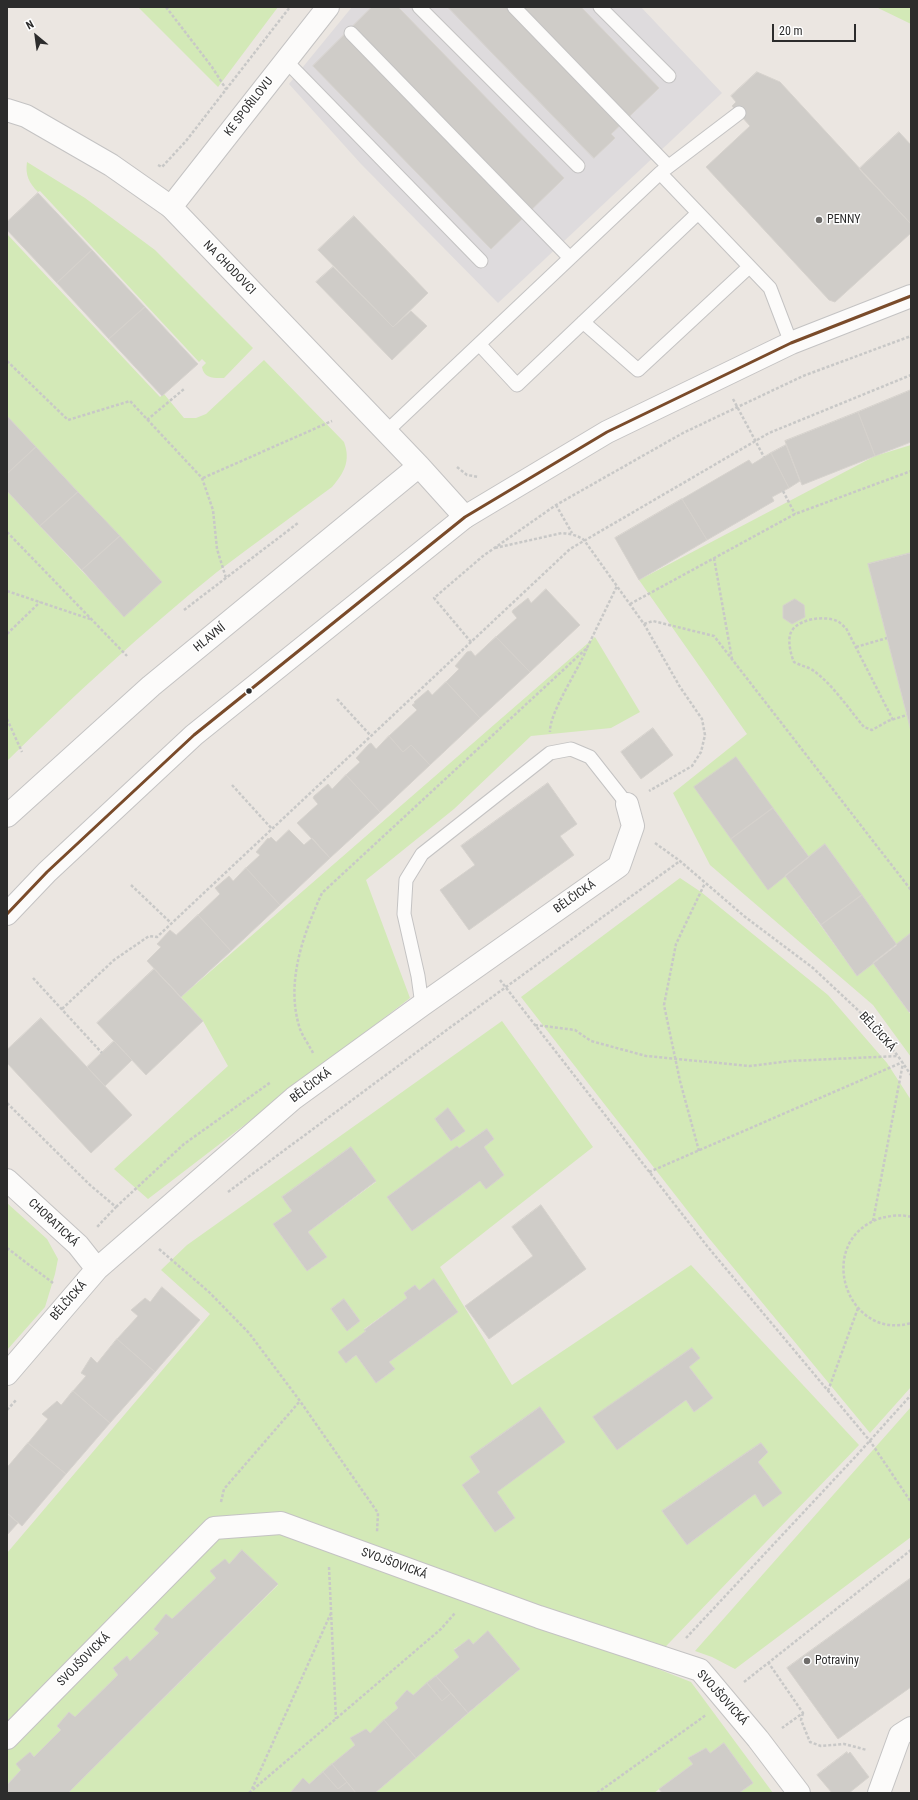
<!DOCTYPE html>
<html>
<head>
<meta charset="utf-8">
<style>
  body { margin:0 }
  #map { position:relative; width:918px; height:1800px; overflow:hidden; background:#ebe6e1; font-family:"Roboto Condensed",sans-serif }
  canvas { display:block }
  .frame { position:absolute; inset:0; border:8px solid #2c2c2c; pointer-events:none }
  .north { position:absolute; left:16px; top:16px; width:40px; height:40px; -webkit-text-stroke:3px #fff; paint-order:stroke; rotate:331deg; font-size:11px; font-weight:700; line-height:16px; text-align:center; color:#2c2c2c }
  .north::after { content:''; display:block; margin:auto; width:14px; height:18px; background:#2c2c2c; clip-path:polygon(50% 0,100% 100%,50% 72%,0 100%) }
  .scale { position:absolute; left:772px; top:24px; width:84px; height:18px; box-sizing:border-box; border:2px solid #2c2c2c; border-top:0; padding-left:5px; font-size:12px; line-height:14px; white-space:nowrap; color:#2c2c2c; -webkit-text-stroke:3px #fff; paint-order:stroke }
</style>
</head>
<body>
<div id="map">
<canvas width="918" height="1800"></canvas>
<div class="frame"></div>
<div class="north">N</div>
<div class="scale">20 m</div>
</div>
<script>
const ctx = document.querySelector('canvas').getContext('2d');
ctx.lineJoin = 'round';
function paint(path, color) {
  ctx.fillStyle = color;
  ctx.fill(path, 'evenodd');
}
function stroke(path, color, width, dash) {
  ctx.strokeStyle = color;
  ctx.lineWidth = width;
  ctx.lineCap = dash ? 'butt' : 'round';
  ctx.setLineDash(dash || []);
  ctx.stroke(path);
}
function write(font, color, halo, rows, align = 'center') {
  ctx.font = font + ' "Roboto Condensed",sans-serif';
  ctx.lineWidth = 3;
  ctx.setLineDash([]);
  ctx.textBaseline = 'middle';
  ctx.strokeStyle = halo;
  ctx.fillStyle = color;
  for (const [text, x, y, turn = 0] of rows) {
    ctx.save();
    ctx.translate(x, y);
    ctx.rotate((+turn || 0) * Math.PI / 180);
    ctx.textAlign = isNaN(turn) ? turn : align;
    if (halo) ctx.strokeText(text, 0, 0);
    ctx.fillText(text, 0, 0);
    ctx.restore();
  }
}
paint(new Path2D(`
  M352 7H641L722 93 498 303 361 164 289 84Z`), '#dedbdd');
paint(new Path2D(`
  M138 7H278L218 87Z
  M876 7H911V24Z
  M27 162 85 198 155 250 253 348 224 378C214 378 204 379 202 367L206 363 202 359 199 362 40 191 38 192C29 183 25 175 27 162Z
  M7 234 160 397 164 394 184 418H196L206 414 264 360 344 442C351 461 344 473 332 487 294 515 255 543 217 572 144 631 74 695 7 761V491L124 616 162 582 7 416Z
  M911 445V553L868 564 911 731V933L897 945 825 844 809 857 773 808 785 876 857 976 873 963 911 1015V1057L873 1005 710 865 673 793 747 734 639 580 875 456Z
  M595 637 640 712 611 728 531 736 454 809 366 880 410 998 148 1199 114 1169 228 1066 203 1021 181 997Z
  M680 878 701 892 828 995 887 1063 911 1100V1387L870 1433 708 1237 521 997Z
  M502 1021 593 1147 440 1267 512 1385 691 1265 859 1445 648 1665 691 1682 773 1793H739L753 1783 724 1743 710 1753 706 1748 688 1758 693 1764 654 1793H375L520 1669 488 1632 473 1644 469 1640 454 1649 459 1657 413 1695 407 1690 395 1703 398 1708 370 1733 366 1729 350 1738 355 1745 309 1784 303 1779 291 1793H68L278 1585 242 1550 229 1564 211 1572 216 1578 172 1619 155 1629 159 1633 130 1661 127 1657 113 1668 118 1675 75 1717 69 1712 57 1726 61 1730 34 1757 30 1752 21 1770 7 1785V1553L210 1314 161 1270 187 1245ZM448 1109 464 1131 451 1141 435 1119ZM487 1129 494 1139 484 1147 504 1175 486 1188 480 1181 412 1231 387 1197ZM351 1147 376 1182 308 1232 327 1257 307 1271 273 1224 292 1211 282 1197ZM434 1279 458 1312 389 1362 395 1369 376 1383 356 1355 346 1363 366 1331 364 1329 407 1298 404 1293 415 1285 419 1290ZM344 1299 360 1321 347 1330 331 1309ZM692 1348 699 1358 689 1367 713 1398 694 1412 686 1400 617 1450 594 1417ZM540 1407 497 1492 515 1518 495 1532 462 1485 480 1472 470 1457ZM761 1443 768 1452 758 1462 781 1493 763 1507 755 1494 687 1545 662 1511Z
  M7 1203 47 1239 58 1259 55 1274 45 1307 7 1350Z
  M911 1407V1537L735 1669 712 1657 695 1651Z`), '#d3e9b7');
const building = new Path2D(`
  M372 7H398L564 178 491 249 313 66Z
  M448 7H581L659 88 611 134 615 138 594 158Z
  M757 72 780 82 911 224V233L835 302 829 300 706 167 750 126 732 106 736 102 731 96Z
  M899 132 911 145V224L859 169Z
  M38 193 92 250 57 283 7 230V222Z
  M354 216 428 293 393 327 318 250Z
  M92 250 145 307 109 339 57 283Z
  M333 267 393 327 411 311 427 326 392 360 316 282Z
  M145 307 198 364 162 396 109 339Z
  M911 390V442L875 456 858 412Z
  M858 412 875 456 802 485 785 441Z
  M7 416 36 447 7 474Z
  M786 445 800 481 789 488 771 453Z
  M36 447 78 492 40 526 7 491V474Z
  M771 453 789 488 772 497 774 501 707 540 682 499 749 460 752 464Z
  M78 492 120 536 82 570 40 526Z
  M682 499 707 540 639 580 615 538Z
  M120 536 162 582 124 617 82 570Z
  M911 553V731L868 564Z
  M546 589 580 625 530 672 496 637 517 618 512 612 513 610 528 598 531 603Z
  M795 599 804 605 805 617 792 624 783 618V606Z
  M496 637 530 672 480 718 446 682 459 669 455 666 467 652 471 651 475 656Z
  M446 682 480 718 430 765 411 745 403 752 389 736 417 710 412 705 415 703 414 702 428 690 432 695Z
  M653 728 673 755 641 779 621 752Z
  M389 736 403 752 411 745 430 765 380 812 346 775 360 762 356 758 369 744 371 743 376 749Z
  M736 757 773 808 731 839 694 787Z
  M346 775 380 812 330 858 297 823 318 804 313 798 314 796 328 784 332 789Z
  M548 783 577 824 560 836 574 855 469 930 440 890 475 865 461 846Z
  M773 808 809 857 768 890 731 839Z
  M289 830 304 845 312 838 330 858 280 905 246 868 260 855 256 852 268 838 269 839 271 837 276 842Z
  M825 844 862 895 821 925 785 876Z
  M246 868 280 905 231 951 198 915 220 894 215 888 229 876 233 881Z
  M862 895 897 945 857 976 821 925Z
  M198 915 231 951 181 997 147 961 161 947 157 944 170 930 176 935Z
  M911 933V1011L909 1012 873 963Z
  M154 969 203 1021 146 1075 97 1023Z
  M41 1018 132 1115 91 1153 7 1063V1050Z
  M114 1041 132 1060 105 1086 87 1067Z
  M448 1108 465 1131 451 1141 435 1119Z
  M487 1129 494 1139 484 1147 504 1175 486 1189 480 1181 412 1231 387 1197 457 1146 459 1148Z
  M351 1147 376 1181 308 1232 327 1257 307 1271 273 1224 292 1211 282 1197Z
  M541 1205 586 1269 489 1339 465 1306 533 1256 512 1227Z
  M434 1279 458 1312 389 1362 395 1369 376 1383 356 1355 346 1363 338 1352 366 1331 364 1330 407 1298 404 1293 415 1285 419 1290Z
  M162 1287 200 1320 155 1372 117 1339 138 1316 131 1310 145 1298 150 1302Z
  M344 1299 360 1321 347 1331 331 1309Z
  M117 1339 155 1372 110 1423 73 1391 86 1376 81 1373 91 1357 97 1363Z
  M692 1348 700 1358 689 1367 713 1398 694 1412 686 1400 617 1450 593 1417Z
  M73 1391 110 1423 66 1474 28 1443 48 1419 42 1414 57 1401 61 1405Z
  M540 1407 565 1442 497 1492 515 1518 495 1532 462 1485 480 1472 470 1457Z
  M28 1443 66 1474 22 1526 7 1513V1464L8 1466Z
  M761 1443 768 1452 758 1462 782 1493 763 1507 755 1494 687 1545 662 1511Z
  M7 1513 18 1523 7 1535Z
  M242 1550 278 1584 68 1793H7V1785L21 1770 16 1764 30 1752 34 1757 61 1730 57 1726 69 1712 75 1717 118 1675 113 1668 127 1656 130 1661 159 1633 154 1629 166 1614 172 1619 216 1578 210 1571 225 1559 229 1564Z
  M911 1578V1687L838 1739 787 1668Z
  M488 1631 520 1669 468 1713 436 1676 459 1657 454 1650 469 1639 473 1644Z
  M436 1676 451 1693 442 1701 427 1683Z
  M427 1683 442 1701 451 1693 468 1713 416 1758 384 1720 398 1708 395 1703 407 1690 413 1695Z
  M384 1720 416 1758 375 1793H356L332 1764 355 1745 350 1738 366 1729 370 1733Z
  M724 1743 753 1783 739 1793H662L659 1789 693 1764 688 1758 706 1748 710 1753Z
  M847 1752 848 1754 850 1752 869 1777 849 1793H832L817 1775Z
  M332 1764 347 1782 338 1789 323 1772Z
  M323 1772 338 1789 347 1782 356 1793 291 1792 303 1778 309 1784Z`);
paint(building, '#cfccc8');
stroke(building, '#d6d2cd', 1);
const lane = new Path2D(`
  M419 7 578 166
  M514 7 668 166
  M600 7 669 76
  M351 33 570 258
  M286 61 481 261
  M660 173 770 288 791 343
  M583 322 638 370 749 267
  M479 344 517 385 698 213
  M386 432 660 173 739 113
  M422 1005 418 976 404 914 406 880 422 854 550 753 571 749 590 757 627 804`);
const street = new Path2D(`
  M7 110 26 116 111 165 171 207
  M465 517 607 432 791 343 911 296
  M7 1180 78 1245 97 1269
  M7 1374 97 1269 294 1098 422 1005 619 866 633 826 627 804
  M7 1738 214 1528 281 1523 539 1617 700 1670 758 1739 799 1793
  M879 1793 900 1735 911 1728`);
const secondary = new Path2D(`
  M7 816 151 686 419 466
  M7 914 47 872 194 735 465 517 419 466 171 207 328 7`);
stroke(lane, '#c4c3c3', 15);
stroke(street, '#c4c3c3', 24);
stroke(secondary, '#c4c3c3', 24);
stroke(new Path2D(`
  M166 7 212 67 226 89
  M158 165 162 167 186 141 290 7
  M7 361 68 420 130 401 202 478 213 510 217 549 226 578
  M733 399 764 457
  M147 420 184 389
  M457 467 467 475 479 477
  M203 478 332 421
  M783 491 795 514
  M556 505 572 533
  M7 532 127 656
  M495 548 562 533C571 534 577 535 584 540L644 624 680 687 702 719 705 735 701 752 692 766 649 791
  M714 558 732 659
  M7 591 90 619
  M630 604 795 514 911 471
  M184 610 298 523
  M644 624 653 621 714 636 911 890
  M7 634 40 602
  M471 642 434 598 483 556 556 505 683 433 803 376 911 336
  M856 647 887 638
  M587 648 617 586
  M337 699 371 736
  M7 719 22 752
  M893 720 846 628C843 626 840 622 837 621 824 615 794 619 790 635 788 643 791 655 794 662 801 666 809 667 814 671 833 685 848 708 864 727L872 730 888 721 907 715
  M232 785 272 829
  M655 843 680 861 744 916 813 968 860 1012 898 1056 911 1075
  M131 885 171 923
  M33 978 102 1053
  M500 980 707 1246 870 1441 911 1502
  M62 1009 114 960 149 936 157 937 570 549 769 433 911 375
  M535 1025 575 1030 591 1041 646 1056 750 1066 790 1061 898 1056
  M313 1053C309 1045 303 1037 300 1029 285 983 303 935 322 893L587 648C579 669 549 713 550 732
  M7 1103 90 1185 116 1207 97 1227
  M699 1151 680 1081 664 1005 676 944 705 883
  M649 1172 903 1062
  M228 1192 448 1029 680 861
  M116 1207 184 1144 271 1082
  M911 1217C901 1214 890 1216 881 1218 813 1240 846 1342 911 1323
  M873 1221 903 1063
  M7 1248 53 1283
  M159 1249 209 1292 249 1333 300 1401 378 1513 377 1532
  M828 1391 858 1308
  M7 1410 17 1399
  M221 1502 224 1489 300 1401
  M329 1567 336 1719
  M686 1638 857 1455 911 1395
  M768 1662 803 1713 782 1728
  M744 1682 911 1550
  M803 1713 801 1720 810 1742 821 1746 844 1744 867 1750
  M252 1789 331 1613
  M249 1793 441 1629 455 1613
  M597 1793 706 1715`), '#c8c8c7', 2.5, [3, 2]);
stroke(lane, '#fcfbfa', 13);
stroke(street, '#fcfbfa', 22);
stroke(secondary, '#fcfbfa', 22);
stroke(new Path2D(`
  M7 914 47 872 194 735 465 517 607 432 791 343 911 296`), '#7a4b2a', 3);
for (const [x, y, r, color] of [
  [819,220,4,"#6f6d6b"],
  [249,691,3.5,"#2c2c2c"],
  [807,1661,4,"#6f6d6b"]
]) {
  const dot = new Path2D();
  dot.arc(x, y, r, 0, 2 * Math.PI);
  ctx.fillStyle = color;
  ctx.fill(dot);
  stroke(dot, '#fff', 1.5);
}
write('12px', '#2c2c2c', '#fff', [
  ["KE SPOŘILOVU",249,107,-52],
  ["NA CHODOVCI",229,268,46],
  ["HLAVNÍ",210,638,-39],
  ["BĚLČICKÁ",575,897,-35],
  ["BĚLČICKÁ",877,1032,48],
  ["BĚLČICKÁ",311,1086,-37],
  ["CHORATICKÁ",53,1223,43],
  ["BĚLČICKÁ",69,1301,-49],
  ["SVOJŠOVICKÁ",394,1564,20],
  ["SVOJŠOVICKÁ",84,1660,-45],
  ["SVOJŠOVICKÁ",722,1698,48]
]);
write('12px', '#2c2c2c', '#fff', [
  ["PENNY",827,220],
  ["Potraviny",815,1661]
], 'left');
</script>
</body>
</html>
